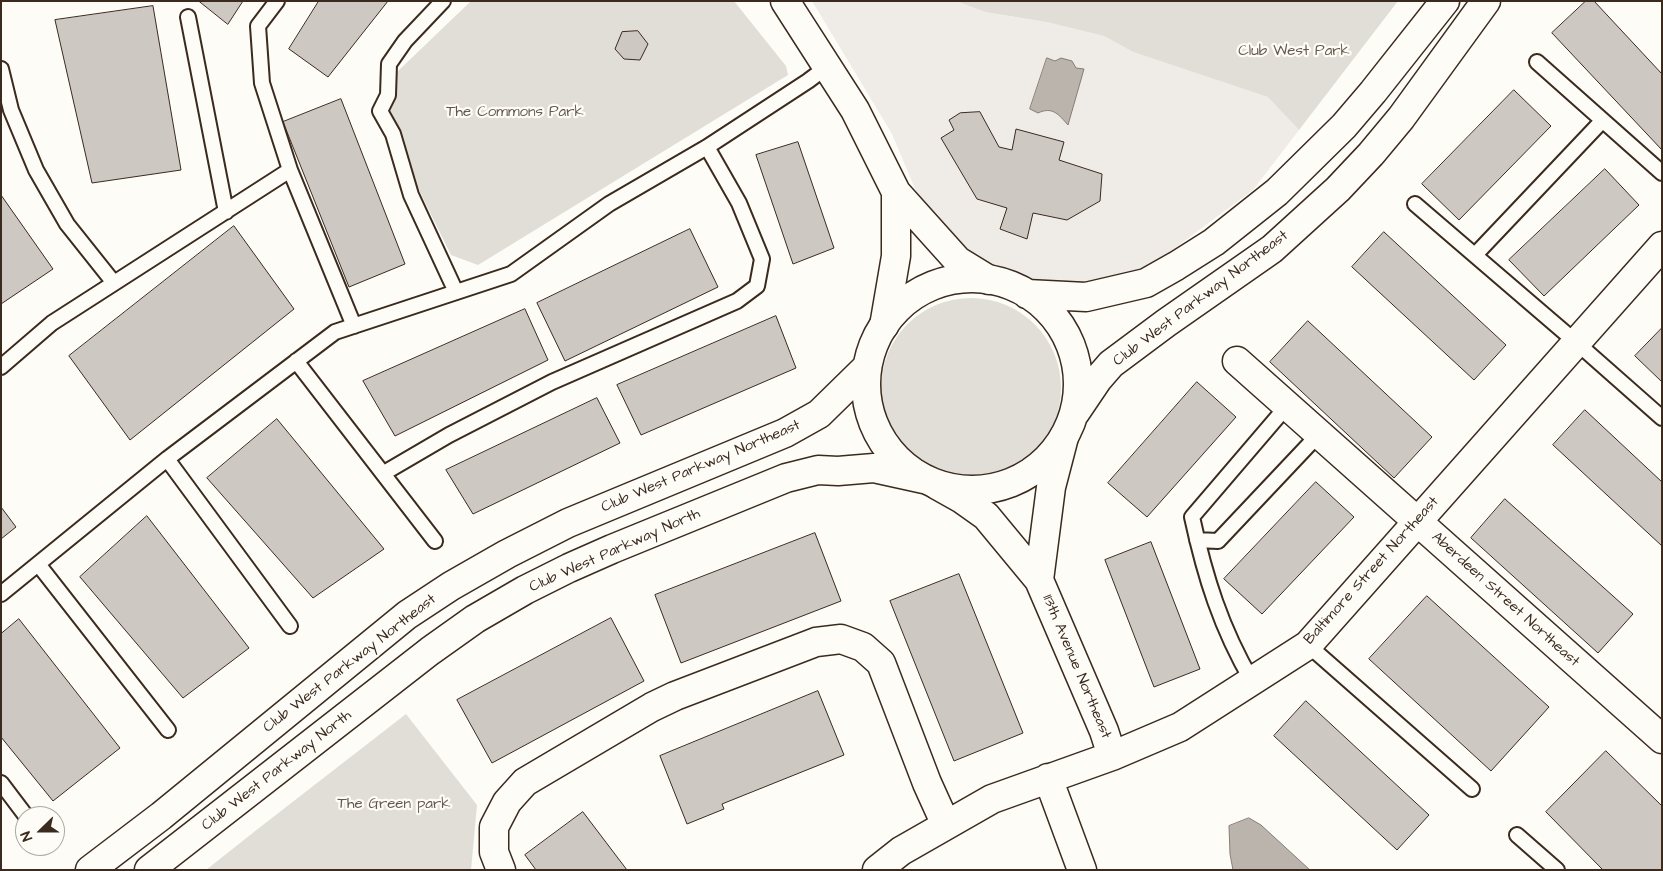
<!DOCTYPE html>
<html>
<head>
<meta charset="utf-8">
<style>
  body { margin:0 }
  #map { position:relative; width:1663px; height:871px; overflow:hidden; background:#fdfcf7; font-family:"Architects Daughter",sans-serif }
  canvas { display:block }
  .frame { position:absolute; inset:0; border:2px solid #3b2a1e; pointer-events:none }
  .north { position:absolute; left:15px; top:806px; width:50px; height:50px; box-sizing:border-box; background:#fdfcf7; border:1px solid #afa8a0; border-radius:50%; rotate:248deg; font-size:14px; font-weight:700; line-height:20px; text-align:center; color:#3b2a1e }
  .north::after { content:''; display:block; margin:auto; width:18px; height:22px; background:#3b2a1e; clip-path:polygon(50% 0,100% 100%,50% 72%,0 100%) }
</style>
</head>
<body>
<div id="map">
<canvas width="1663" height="871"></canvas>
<div class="frame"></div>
<div class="north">N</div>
</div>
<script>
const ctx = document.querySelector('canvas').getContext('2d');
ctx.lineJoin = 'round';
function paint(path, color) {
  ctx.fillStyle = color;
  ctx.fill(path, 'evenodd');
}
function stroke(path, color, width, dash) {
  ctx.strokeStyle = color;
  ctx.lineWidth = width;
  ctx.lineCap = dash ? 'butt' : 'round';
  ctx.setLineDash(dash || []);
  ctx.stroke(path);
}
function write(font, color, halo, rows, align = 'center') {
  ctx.font = font + ' "Architects Daughter",sans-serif';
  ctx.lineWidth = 4.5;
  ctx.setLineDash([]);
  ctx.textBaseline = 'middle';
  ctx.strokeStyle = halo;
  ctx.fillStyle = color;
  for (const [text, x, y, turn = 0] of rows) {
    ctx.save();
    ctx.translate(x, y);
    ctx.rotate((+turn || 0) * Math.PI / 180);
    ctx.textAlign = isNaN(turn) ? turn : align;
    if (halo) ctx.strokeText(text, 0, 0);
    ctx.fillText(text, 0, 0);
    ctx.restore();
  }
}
paint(new Path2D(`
  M812 1H956L985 12 1046 22 1104 36 1133 52 1269 97 1299 130 1253 190 1141 273 1059 288 1010 278 966 252 935 219 915 189 892 134Z`), '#efece7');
paint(new Path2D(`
  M471 1H734L786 66 788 75 478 265 451 255 380 111 397 72Z
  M956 1H1398L1299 130 1268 97 1133 52 1104 36 1046 22 985 12Z
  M881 388a90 90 0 1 1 180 0a90 90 0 1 1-180 0Z
  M406 714 477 805 471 870H206L259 828Z`), '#e1ded7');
const water = new Path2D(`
  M1047 58 1055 61 1061 58 1072 61 1076 68 1084 69 1068 125C1059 115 1053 106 1038 113L1030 109Z
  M1249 818 1261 825 1310 870H1233L1230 854 1229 826Z`);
paint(water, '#bbb4ad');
stroke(water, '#887d74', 1);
const building = new Path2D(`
  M199 1H243L228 24Z
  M319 1H388L328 77 289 49Z
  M1586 1H1594L1662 74V150L1552 33Z
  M153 6 181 170 92 183 55 20Z
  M638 31 648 44 640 60 624 59 615 49 622 32Z
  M1514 90 1551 126 1459 220 1422 184Z
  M341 99 405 264 349 287 283 122Z
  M980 112 999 147 1012 150 1016 129 1064 142 1059 160 1102 174 1100 201 1067 220 1033 213 1027 239 1000 229 1007 208 977 199 941 138 954 130 949 120 960 113Z
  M798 142 834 248 793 264 756 155Z
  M1605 169 1639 205 1544 296 1509 260Z
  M1 195 53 269 1 304Z
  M234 226 294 309 130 440 69 356Z
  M690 229 718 287 565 361 537 303Z
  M1384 232 1506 345 1474 380 1352 267Z
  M525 309 548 360 395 436 363 381Z
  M776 316 796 368 641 435 617 385Z
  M1308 321 1432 437 1394 478 1270 362Z
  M1662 328V382L1635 356Z
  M1197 382 1236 417 1147 517 1108 483Z
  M597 398 620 443 473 514 446 470Z
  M1585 410 1662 482V546L1553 445Z
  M277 419 384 549 313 598 207 478Z
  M1316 482 1354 517 1262 614 1224 579Z
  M1505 499 1633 614 1598 653 1471 538Z
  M1 507 16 527 1 539Z
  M147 516 249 648 183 698 80 577Z
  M815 533 841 601 681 663 655 595Z
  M1151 542 1200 669 1154 687 1105 560Z
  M959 574 1023 733 954 761 890 601Z
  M1427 596 1549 707 1491 771 1369 659Z
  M611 618 644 681 492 763 457 700Z
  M19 619 120 748 53 801 1 737V634Z
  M818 691 844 755 722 804 724 809 687 824 660 756Z
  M1306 701 1429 815 1397 850 1274 736Z
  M1606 751 1662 806V870H1603L1546 812Z
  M583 812 627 870H536L525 855Z`);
paint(building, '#cdc8c2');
stroke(building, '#3b2a1e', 1);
const service = new Path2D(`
  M277 1 258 26 262 83 290 170 354 326
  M443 1 405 41 389 64 388 95 380 111 393 134 411 195 456 292
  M188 17 226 212
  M1537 62 1662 173
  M1 69 11 110 36 170 67 224 114 283
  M1415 204 1577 343 1662 418
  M1475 255 1602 121
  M296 361 435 541
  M1 367 52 323 290 170
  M167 459 290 626
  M384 473 449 435 552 382 737 301 757 286 762 259 739 203 707 147
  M1197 540 1218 541 1319 434
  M38 564 168 730
  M1 594 167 459 335 332 511 274 609 204 707 147 808 81 828 66
  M1308 645 1472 789
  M1252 681C1221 628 1205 577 1192 517L1287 406
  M1 783 26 816
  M1517 835 1557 870`);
const minor = new Path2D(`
  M785 1 855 110 896 192 958 261 989 280
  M884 326 896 256V192
  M1237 361 1662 739
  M937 485 962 499 986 516 1039 580 1104 731 1112 756
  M1039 580 1051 487 1064 437
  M1048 778 1082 870
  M501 870 494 852V827L507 802 525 782 652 707 675 696 816 642 841 639 863 647 881 663 927 783 946 825
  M877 870 901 851 992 799 1112 756 1180 727 1308 645 1662 246`);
const tertiary = new Path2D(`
  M866 384a106 106 0 1 1 212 0a106 106 0 1 1-212 0Z
  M1027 294 1086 297 1146 283 1176 266 1214 242 1277 192 1344 126 1373 92 1445 1
  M1075 413 1098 379 1111 364 1166 323 1272 249 1338 189 1371 154 1401 118 1486 1
  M90 870 161 816 407 615 451 586 507 554 568 523 785 433 819 414 867 367
  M149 870 430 651 475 619 525 590 569 568 612 549 786 478 818 470 838 471 874 468 924 479`);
stroke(service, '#3b2a1e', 18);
stroke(minor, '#3b2a1e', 31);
stroke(tertiary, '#3b2a1e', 31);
stroke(service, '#fdfcf7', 14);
stroke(minor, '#fdfcf7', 28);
stroke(tertiary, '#fdfcf7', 28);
write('15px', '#64574c', '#fdfcf7', [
  ["Club West Park",1294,52],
  ["The Commons Park",515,113],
  ["The Green park",394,805]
]);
write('15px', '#3b2a1e', '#fdfcf7', [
  ["Club West Parkway Northeast",1201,299,-37],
  ["Club West Parkway Northeast",701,467,-23],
  ["Club West Parkway North",615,551,-24],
  ["Baltimore Street Northeast",1372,571,-48],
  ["Aberdeen Street Northeast",1505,600,42],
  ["Club West Parkway Northeast",350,664,-38],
  ["113th Avenue Northeast",1076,667,67],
  ["Club West Parkway North",277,771,-38]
]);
</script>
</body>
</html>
